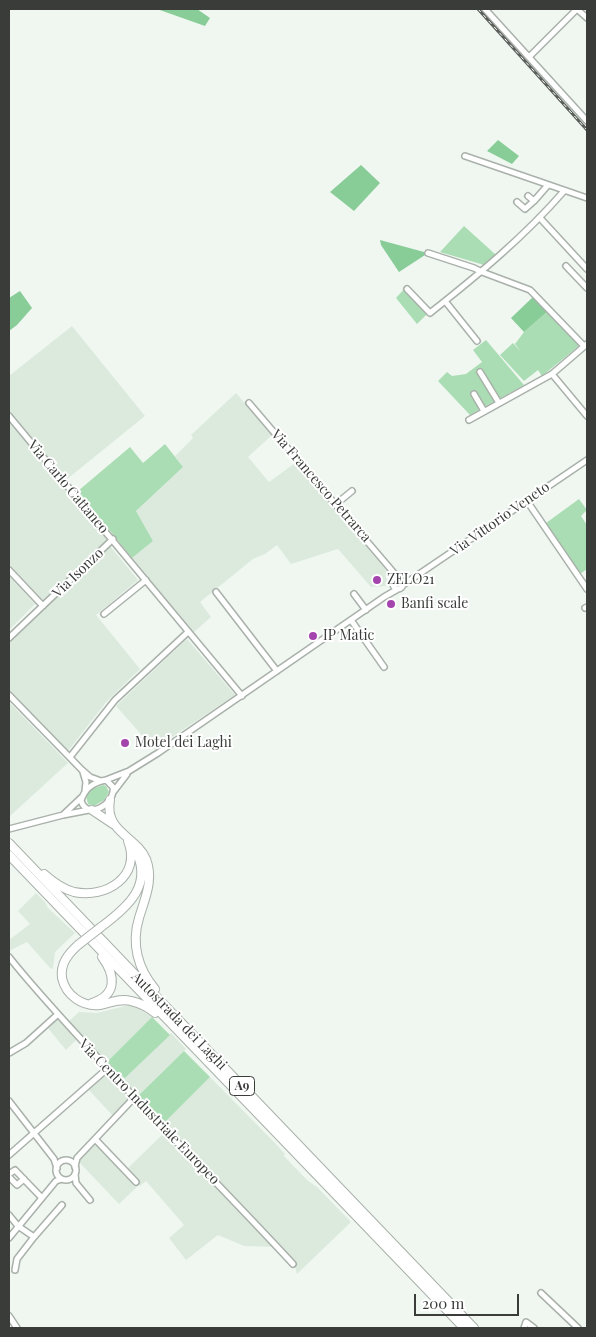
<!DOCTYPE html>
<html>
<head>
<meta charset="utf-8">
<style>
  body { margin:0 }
  #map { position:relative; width:596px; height:1337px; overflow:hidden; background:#eff7f0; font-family:"Playfair Display",serif }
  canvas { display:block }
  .frame { position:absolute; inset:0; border:10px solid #393c39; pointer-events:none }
  .scale { position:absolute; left:414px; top:1294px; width:105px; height:22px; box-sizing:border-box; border:2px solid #393c39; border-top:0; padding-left:6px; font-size:15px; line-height:18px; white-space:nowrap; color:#393c39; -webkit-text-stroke:4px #fff; paint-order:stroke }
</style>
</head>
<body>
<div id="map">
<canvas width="596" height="1337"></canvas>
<div class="frame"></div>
<div class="scale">200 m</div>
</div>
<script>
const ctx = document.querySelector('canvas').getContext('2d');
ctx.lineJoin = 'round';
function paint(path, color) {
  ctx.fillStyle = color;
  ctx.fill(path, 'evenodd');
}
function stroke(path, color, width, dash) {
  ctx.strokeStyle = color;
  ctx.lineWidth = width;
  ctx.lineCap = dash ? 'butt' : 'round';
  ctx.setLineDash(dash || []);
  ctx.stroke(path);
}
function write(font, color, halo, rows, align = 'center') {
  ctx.font = font + ' "Playfair Display",serif';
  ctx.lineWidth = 4;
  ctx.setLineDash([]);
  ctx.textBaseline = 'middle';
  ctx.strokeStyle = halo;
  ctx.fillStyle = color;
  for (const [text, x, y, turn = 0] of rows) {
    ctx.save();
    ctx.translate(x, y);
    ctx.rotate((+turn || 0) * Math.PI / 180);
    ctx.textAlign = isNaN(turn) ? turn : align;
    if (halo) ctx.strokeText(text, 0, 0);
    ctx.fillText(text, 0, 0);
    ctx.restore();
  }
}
paint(new Path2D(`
  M72 326 145 416 61 484 108 539 43 600 9 564V376Z
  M236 393 272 435 248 457 269 482 295 463 387 571V586L371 587 338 549 291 564 277 545 265 554 253 559 200 602 211 617 193 633 132 558 153 541 136 511 183 467 175 456 193 438 191 435Z
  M110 546 138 580 96 615 140 669 107 701 68 751 9 690V643Z
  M9 576 35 604 9 630Z
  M187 639 235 695 154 749 116 706Z
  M9 702 68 763 9 817Z
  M36 893 45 902 48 908 75 933 55 952 53 969 50 968 27 942 9 951V940L30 924 18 911Z
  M129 1005 136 1007 152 1017 106 1063 67 1023 79 1012 97 1013Z
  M56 1018 77 1039 66 1050 47 1027Z
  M171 1033 186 1049 136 1098 114 1076 118 1072 126 1077Z
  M106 1071 131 1097 114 1117 87 1088Z
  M210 1077 274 1142 285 1154 284 1156 307 1180 317 1187 351 1222 297 1274 294 1263 260 1224 162 1125Z
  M166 1131 275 1247 244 1246 218 1235 186 1260 169 1238 184 1225 146 1181 140 1186 139 1185 119 1204 78 1161 98 1136 101 1143 127 1169Z`), '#dceade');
paint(new Path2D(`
  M464 226 496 255 484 265 440 252Z
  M405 288 428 313 417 324 396 298Z
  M548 311 580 345 542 376 538 370 524 381 500 355 513 343 521 352 515 344 524 332Z
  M486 340 524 385 470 415 438 381 447 372 452 376 466 374 482 362 473 350Z
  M165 444 183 467 136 511 153 541 132 558 78 491 130 447 143 463Z
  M579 499 587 510 581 516 587 525V569L580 574 546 523Z
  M103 785 106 786 109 792 104 800 94 806 88 804 86 796 92 789Z
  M152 1017 170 1035 125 1078 118 1072 116 1074 106 1063Z
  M184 1051 210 1077 164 1123 138 1096Z`), '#aaddb4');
paint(new Path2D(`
  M157 9H197L210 18 205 26Z
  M498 140 519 156 512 164 487 151Z
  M361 165 380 183 354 211 330 192Z
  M380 240 424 252 425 255 399 272 381 245Z
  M20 291 32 308 17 325 9 331V298Z
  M534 296 548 311 524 332 511 318Z`), '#88cc98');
const minor = new Path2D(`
  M485 9 587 121
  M529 57 577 9 587 18
  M465 156 587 198
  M528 196 534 201 548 185
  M517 202 525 209 534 201
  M540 218 587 269
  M428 253 474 268 482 272 530 290 584 346
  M566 266 587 288
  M407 289 430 313C478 275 524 237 564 191
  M445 301 477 341
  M480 372 499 403
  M552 374 587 416
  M474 394 484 411
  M249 403 400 580
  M9 416 242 696
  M469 420 552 374 587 344
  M527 501 587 589
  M336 504 352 491
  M9 570 43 606
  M393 584a5 5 0 1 1 10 0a5 5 0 1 1-10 0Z
  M403 585 587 460
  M216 592 277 671
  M354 594 366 610
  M585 608 587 607
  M104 614 146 580
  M351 620 384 667
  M9 638 113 539
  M9 695 82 770 90 777 101 781
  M70 757 115 700 188 632
  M83 772 86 782 85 791
  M106 780 129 771 158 753 384 597 398 589
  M106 780 113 787C116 803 88 821 81 801 84 789 94 782 106 780Z
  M114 791 127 774
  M64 814 82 797
  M9 829 63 815 89 810
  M9 957C40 996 74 1031 107 1068 168 1134 232 1198 293 1264
  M9 1053 26 1043 57 1015
  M9 1101 54 1159 57 1168
  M95 1139 136 1182
  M9 1155 108 1068
  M56 1170a10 10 0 1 1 20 0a10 10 0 1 1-20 0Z
  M75 1167 77 1158 131 1101 132 1096
  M9 1174 15 1170 42 1198
  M75 1174 76 1183 90 1200
  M9 1177 17 1185 24 1179
  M9 1215 18 1226 34 1237 62 1205
  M9 1238 56 1181 62 1179
  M15 1270 17 1259 34 1237
  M541 1293 578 1328
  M9 1316 17 1328
  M524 1328 526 1322 534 1328`);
const highway = new Path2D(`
  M110 800C104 832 136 836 146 859 154 880 145 898 139 918 131 944 138 969 155 989
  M92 810 113 824
  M9 843 474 1328
  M9 855 464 1328
  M44 874C53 882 62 889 74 892 106 899 142 876 128 841
  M101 927C128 907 155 884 134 848
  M78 945C68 954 60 964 62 978 66 996 83 1007 100 1005 111 1003 120 998 131 1001 140 1003 148 1007 155 1013
  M92 1003C117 995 116 976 102 957`);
stroke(minor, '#a9b1aa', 8);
stroke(highway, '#a9b1aa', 10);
stroke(minor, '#fff', 5);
stroke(highway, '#fff', 8);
const rail = new Path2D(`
  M478 9 587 130`);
stroke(rail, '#5a5d5a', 3);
stroke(rail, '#fff', 1, [4]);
const highwayBridge = new Path2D(`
  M78 945 101 927`);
stroke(highwayBridge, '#a9b1aa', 10, []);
stroke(highwayBridge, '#fff', 8);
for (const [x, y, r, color] of [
  [377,580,5,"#a445ae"],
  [391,604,5,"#a445ae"],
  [313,636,5,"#a445ae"],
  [125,743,5,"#a445ae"]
]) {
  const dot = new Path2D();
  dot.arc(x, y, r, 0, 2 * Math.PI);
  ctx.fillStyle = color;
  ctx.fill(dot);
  stroke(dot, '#fff', 2);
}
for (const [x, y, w] of [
  [242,1086,25]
]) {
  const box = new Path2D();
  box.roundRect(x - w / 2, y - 9.5, w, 19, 4);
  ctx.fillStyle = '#fff';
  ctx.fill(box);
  stroke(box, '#393c39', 1);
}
write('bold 12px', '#393c39', null, [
  ["A9",242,1086]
]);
write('14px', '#393c39', '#fff', [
  ["Via Francesco Petrarca",321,486,49],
  ["Via Carlo Cattaneo",68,487,50],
  ["Via Vittorio Veneto",500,519,-35],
  ["Via Isonzo",78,573,-44],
  ["Autostrada dei Laghi",179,1021,46],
  ["Via Centro Industriale Europeo",149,1112,46]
]);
write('14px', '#393c39', '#fff', [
  ["ZELO21",387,580],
  ["Banfi scale",401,604],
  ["IP Matic",323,636],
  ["Motel dei Laghi",135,743]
], 'left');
</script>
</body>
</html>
